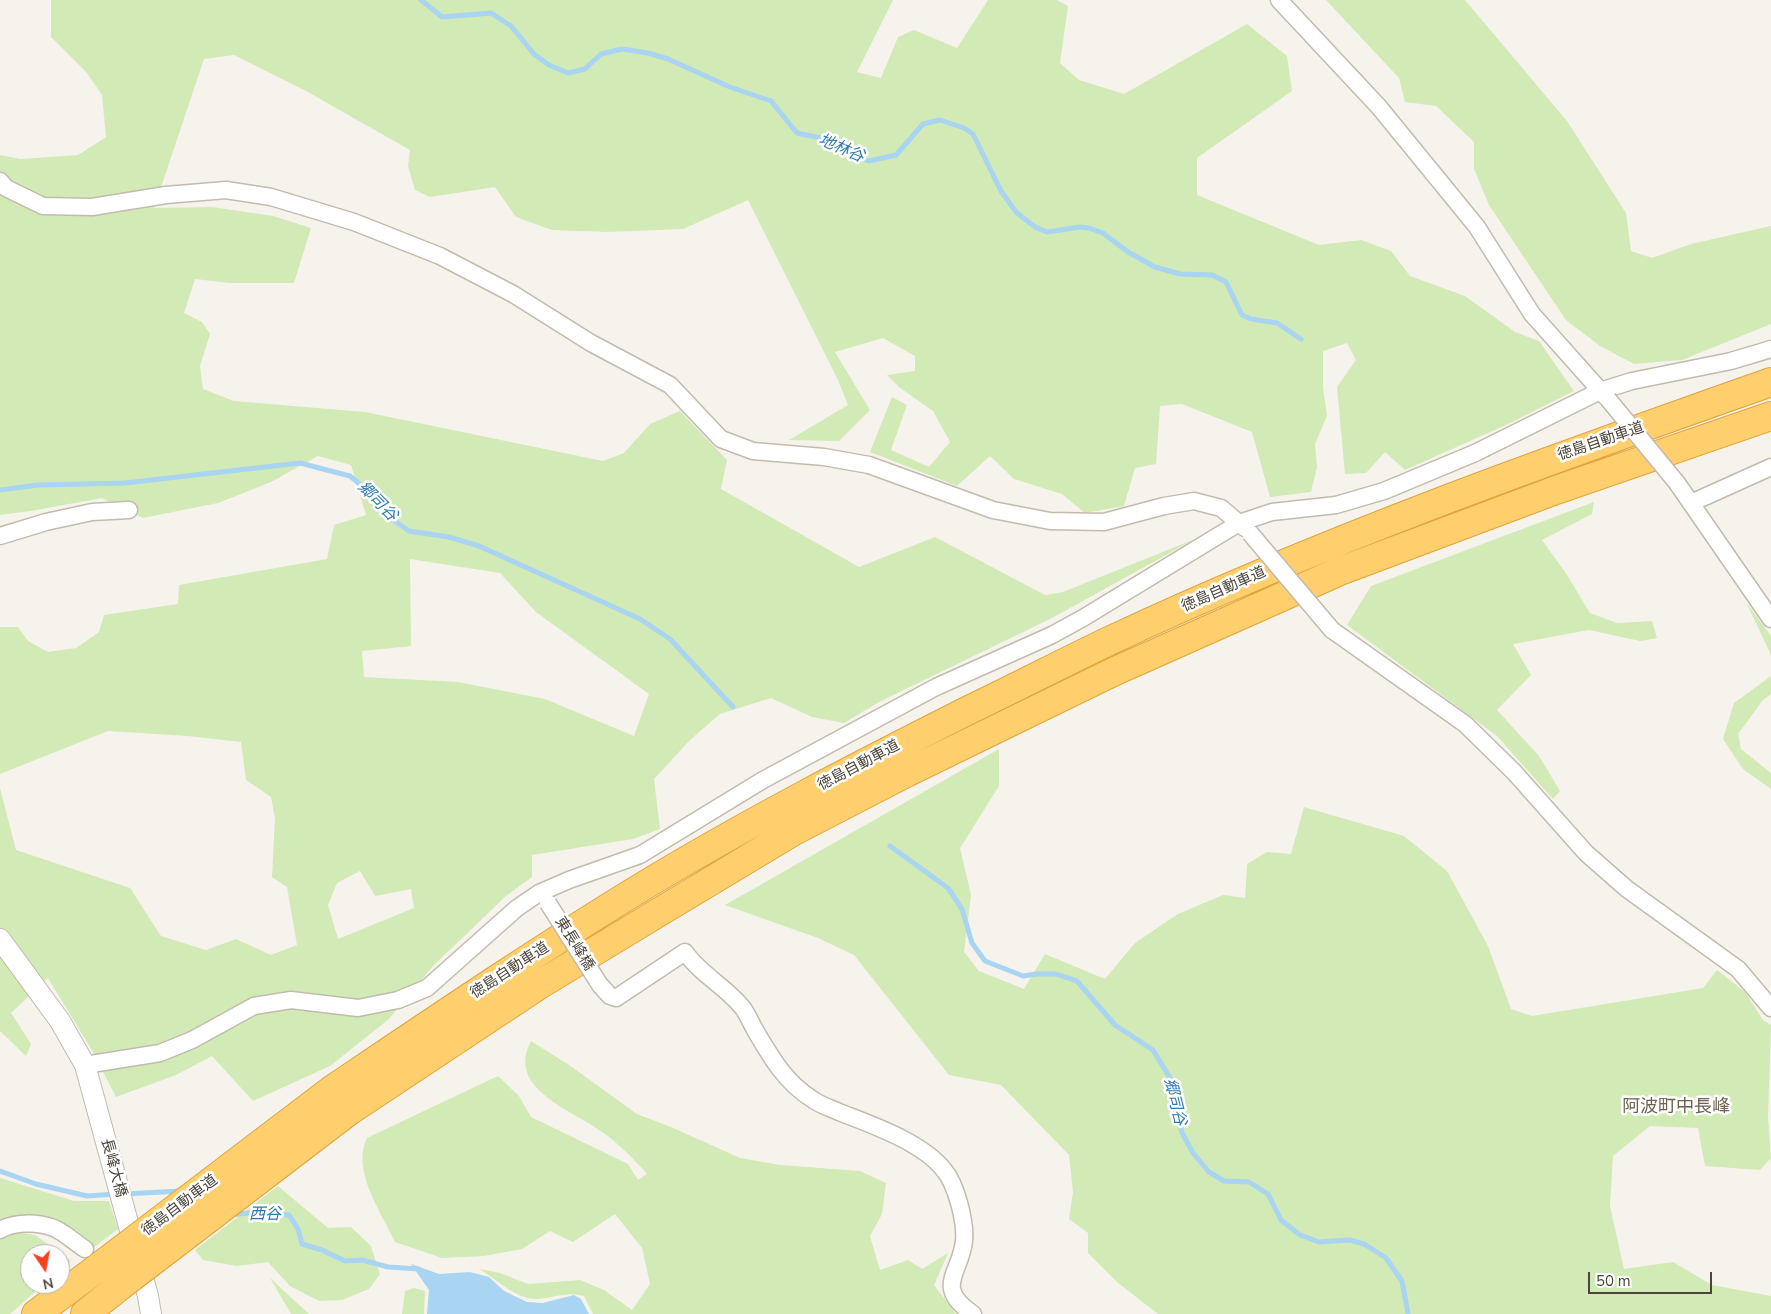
<!DOCTYPE html>
<html>
<head>
<meta charset="utf-8">
<style>
  body { margin:0 }
  #map { position:relative; width:1771px; height:1314px; overflow:hidden; background:#f6f3ec; font-family:"Nunito Sans",sans-serif }
  canvas { display:block }
  .north { position:absolute; left:20px; top:1244px; width:50px; height:50px; box-sizing:border-box; background:#fff; border:1px solid #b7b4b0; border-radius:50%; rotate:168deg; font-size:14px; font-weight:700; line-height:20px; text-align:center; color:#4b4439 }
  .north::after { content:''; display:block; margin:auto; width:18px; height:22px; background:#fc3f1d; clip-path:polygon(50% 0,100% 100%,50% 72%,0 100%) }
  .scale { position:absolute; left:1588px; top:1272px; width:124px; height:22px; box-sizing:border-box; border:2px solid #4b4439; border-top:0; padding-left:6px; font-size:15px; line-height:18px; white-space:nowrap; color:#4b4439; -webkit-text-stroke:4px #fff; paint-order:stroke }
</style>
</head>
<body>
<div id="map">
<canvas width="1771" height="1314"></canvas>
<div class="north">N</div>
<div class="scale">50 m</div>
</div>
<script>
const ctx = document.querySelector('canvas').getContext('2d');
ctx.lineJoin = 'round';
function paint(path, color) {
  ctx.fillStyle = color;
  ctx.fill(path, 'evenodd');
}
function stroke(path, color, width, dash) {
  ctx.strokeStyle = color;
  ctx.lineWidth = width;
  ctx.lineCap = dash ? 'butt' : 'round';
  ctx.setLineDash(dash || []);
  ctx.stroke(path);
}
function write(font, color, halo, rows, align = 'center') {
  ctx.font = font + ' "Nunito Sans","Noto Sans JP",sans-serif';
  ctx.lineWidth = 5;
  ctx.setLineDash([]);
  ctx.textBaseline = 'middle';
  ctx.strokeStyle = halo;
  ctx.fillStyle = color;
  for (const [text, x, y, turn = 0] of rows) {
    ctx.save();
    ctx.translate(x, y);
    ctx.rotate((+turn || 0) * Math.PI / 180);
    ctx.textAlign = isNaN(turn) ? turn : align;
    if (halo) ctx.strokeText(text, 0, 0);
    ctx.fillText(text, 0, 0);
    ctx.restore();
  }
}
paint(new Path2D(`
  M51 0H893L857 72 881 78 898 37 914 30 957 48 988 0H1057L1068 6 1060 63 1079 80 1124 94 1247 24 1287 56 1292 91 1197 158V195L1319 245 1361 240 1391 251 1410 276 1465 296 1515 332 1539 341 1574 391 1508 424 1405 470 1385 452 1366 473 1345 474 1337 387 1356 360 1347 343 1323 351V387L1327 416 1315 444 1317 467 1311 492 1270 497 1252 432 1182 404 1160 406 1156 464 1135 468 1124 506 1085 513 1062 494 1014 479 990 456 957 486 870 452 892 397 907 405 891 450 929 467 950 442 933 411 899 387 887 375 915 371V356L883 338 835 352 870 410 839 441 789 440 848 405 838 380 748 200 683 229 607 232 552 230 516 217 495 187 430 197 415 190 408 166 410 150 306 91 234 55 204 59 154 208 212 207 273 216 311 228 294 283H230L195 279 184 313 202 322 210 334 200 366 203 389 234 401 365 412 603 461 624 453 650 424 680 411 727 460 721 489 859 567 935 537 1045 595 1063 592 1195 539 1052 618 881 701 844 723 812 717 771 698 720 714 690 740 654 779 660 829 633 839 532 855V877L506 896 433 966 389 1019 330 1066 253 1101 212 1056 176 1075 116 1097 93 1052 48 978 11 1013 31 1044 26 1056 0 1031V788L16 850 130 888 161 936 206 950 236 939 271 955 297 945 287 887 272 877 275 819 271 797 246 780 241 742 188 736 108 731 0 774V627H18L28 641 48 652 76 648 99 632 104 615 178 604 179 585 327 559 334 525 366 515 351 465 318 456 271 482 218 503 143 518 102 498 31 511 0 515V155L21 159 78 155 106 137 102 95 87 73 51 37ZM410 559 500 573 536 612 649 694 634 736 545 699 458 682 364 677 362 651 411 646ZM360 871 375 896 411 889 414 908 338 939 328 905 337 883Z
  M1326 0H1465L1567 121 1626 213 1631 251 1652 258 1691 244 1771 226V324L1682 360 1634 364 1600 346 1566 320 1489 205 1474 169V142L1436 106 1405 102 1399 78Z
  M1594 502 1592 514 1542 540 1567 575 1590 613 1617 623 1652 621 1657 638 1640 641 1589 630 1513 644 1531 675 1497 710 1539 756 1560 791 1553 799 1497 736 1347 625 1371 586Z
  M1746 602 1771 636V655Z
  M1771 676V694L1763 700 1738 734 1741 749 1771 773V789L1743 769 1723 739 1734 703Z
  M999 749V786L960 848 971 895 964 952 979 971 1024 989 1045 954 1105 979 1135 943 1178 914 1223 895 1245 898 1247 864 1267 852 1291 854 1304 807 1404 836 1447 871 1488 946 1511 1009 1532 1016 1703 988 1717 970 1745 992 1763 1020 1771 1025 1768 1118 1771 1158 1760 1170 1705 1166 1698 1128 1650 1126 1613 1156 1610 1206 1624 1269 1673 1262 1712 1285 1771 1296V1314H1158L1117 1282 1088 1253V1233L1069 1219 1073 1192 1069 1155 1001 1085 949 1075 854 955 818 938 725 905Z
  M531 1041 569 1065 637 1114 671 1127 740 1158 780 1165 860 1171 886 1183 882 1214 870 1236 880 1270 908 1260 922 1269 948 1253 934 1285 956 1314H593L584 1296C566 1291 555 1298 538 1299 516 1300 497 1279 479 1269L500 1273 528 1284 580 1280 604 1290 632 1310 650 1284 642 1248 615 1214 573 1242 550 1231 522 1249 484 1256 442 1258 395 1242C381 1212 351 1170 367 1138L498 1076 519 1096 531 1117 628 1164 638 1180 647 1174C634 1159 618 1143 602 1132 573 1110 505 1089 531 1041Z
  M0 1178 74 1201H109L118 1229 93 1248 59 1223 0 1224Z
  M278 1186 328 1228 351 1227 371 1246 380 1274 369 1289 342 1300 319 1301 290 1286 268 1262 237 1266 203 1260 195 1250Z
  M15 1232 35 1235 71 1261 60 1271V1254H30V1284H44L10 1314H0V1240Z
  M270 1278 309 1314H291Z
  M414 1288 425 1291 424 1314H402L405 1291Z`), '#d2eab5');
paint(new Path2D(`
  M411 1264 439 1274 470 1272 489 1277 504 1291 527 1302 543 1303 574 1295 581 1299 589 1314H427L429 1290Z`), '#a9d4f2');
stroke(new Path2D(`
  M421 0 442 17 491 13 511 26 534 54 549 65 568 73 585 69 601 54 622 49 648 53 668 59 730 87 771 101 797 133 830 140 851 155 869 161 896 155 923 124 940 120 964 128 973 134 1001 191 1016 212 1035 227 1047 232 1080 227 1089 228 1103 233 1128 252 1155 267 1180 274 1212 275 1226 282 1242 315 1251 319 1277 323 1301 339
  M0 490 38 485 125 483 300 463 350 476 367 490 392 519 409 531 449 537 479 546 640 619 670 639 733 707
  M890 846 948 888 962 909 972 943 985 961 1023 976 1036 974H1056L1077 981 1115 1025 1153 1050 1170 1078 1182 1133 1193 1153 1209 1172 1224 1181 1249 1182 1268 1194 1281 1220 1300 1235 1319 1242 1350 1240 1364 1244 1386 1258 1402 1281 1408 1314
  M0 1171 36 1184 87 1196 116 1194
  M124 1194 181 1191
  M230 1215 248 1213 289 1215 298 1229 302 1244 322 1250 345 1261 362 1260 388 1267 419 1269`), '#a9d4f2', 5);
const minor = new Path2D(`
  M1279 0 1379 107 1477 227 1532 314 1606 397
  M0 181 6 188 43 206 92 207 166 195 226 190 271 197 354 222 440 256 513 294 591 343 670 385 721 439 753 451 824 457 869 465 993 510 1050 521 1104 522 1164 506 1194 501 1221 508 1245 528
  M1677 483 1771 619
  M1691 503 1771 467
  M0 536 46 522 92 512 129 510
  M1332 630 1465 724 1514 772 1586 853 1627 889 1738 969 1771 1008
  M600 985 610 996 616 998 685 952C700 974 725 986 742 1007 747 1013 751 1023 755 1030 771 1057 785 1082 812 1099 820 1105 830 1108 839 1112 872 1125 922 1142 944 1170 956 1184 966 1222 964 1241 961 1273 933 1287 973 1314
  M85 1065 160 1053 192 1040 254 1006 291 1000 358 1008 398 1000 427 988 517 908 539 893 569 880 640 855 763 780 936 687 1052 635 1083 618 1239 523 1272 512 1336 505 1384 491 1475 453 1600 391 1632 381 1731 361 1771 349
  M0 1230C14 1222 36 1222 51 1227 62 1230 74 1242 85 1249`);
const tertiary = new Path2D(`
  M0 939 60 1021 85 1065 148 1296 151 1314`);
const motorway = new Path2D(`
  M333 1089C434 1021 534 953 637 890 745 824 858 766 971 709 1017 687 1063 663 1109 641 1324 540 1547 461 1771 382
  M349 1111 539 985 656 914 794 831 906 773 1113 672 1340 571 1556 490 1771 416
  M36 1314 103 1264
  M85 1314 120 1286`);
stroke(minor, '#c2bbae', 19);
stroke(tertiary, '#c2bbae', 22);
stroke(motorway, '#e0a43c', 30);
stroke(minor, '#fff', 16);
stroke(tertiary, '#fff', 20);
stroke(motorway, '#ffcf6e', 28);
const minorBridge = new Path2D(`
  M1608 399 1677 483
  M1250 533 1332 630
  M548 903 600 985`);
const motorwayBridge = new Path2D(`
  M103 1264 333 1089
  M120 1286 349 1111`);
stroke(minorBridge, '#c2bbae', 19, []);
stroke(motorwayBridge, '#e0a43c', 30, []);
stroke(minorBridge, '#fff', 16);
stroke(motorwayBridge, '#ffcf6e', 28);
write('15px', '#4b4439', '#fff', [
  ["徳島自動車道",1601,442,-19],
  ["徳島自動車道",1224,590,-24],
  ["徳島自動車道",859,766,-28],
  ["東長峰橋",574,944,58],
  ["徳島自動車道",510,971,-33],
  ["長峰大橋",113,1168,75],
  ["徳島自動車道",180,1206,-37]
]);
write('italic 16px', '#2e7ab2', '#fff', [
  ["地林谷",841,149,23],
  ["郷司谷",377,502,45],
  ["郷司谷",1174,1102,76],
  ["西谷",265,1215]
]);
write('18px', '#6e6250', '#fff', [
  ["阿波町中長峰",1676,1108]
]);
</script>
</body>
</html>
